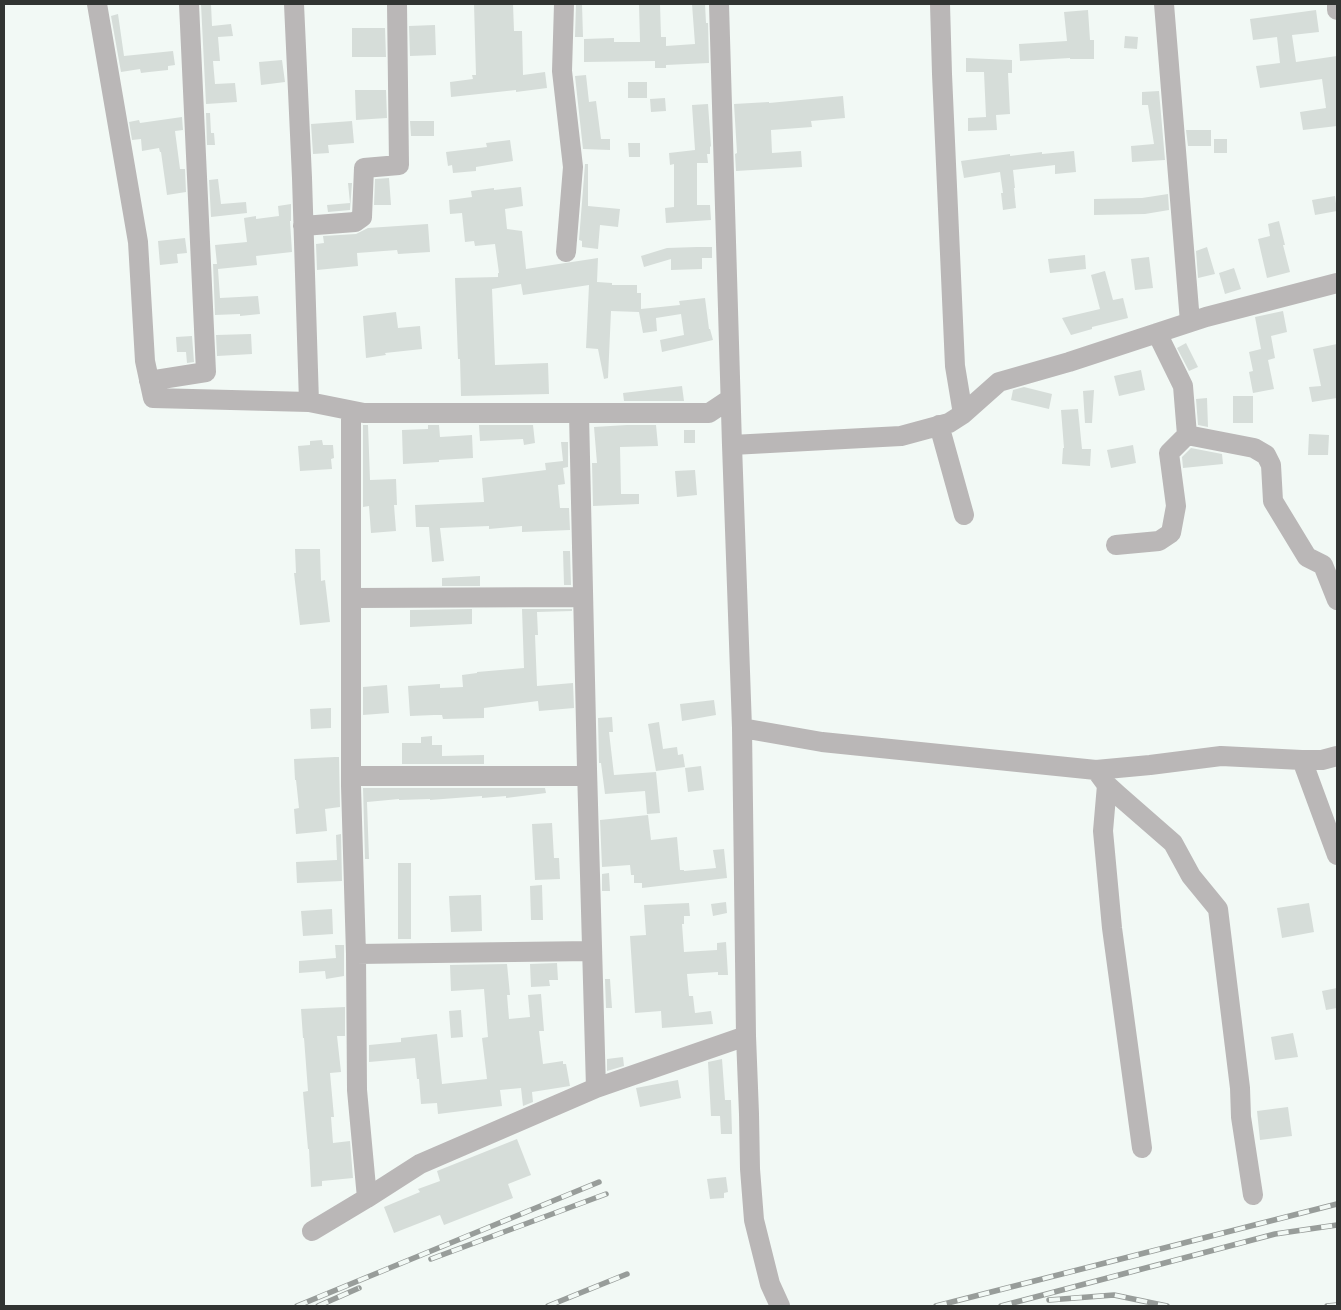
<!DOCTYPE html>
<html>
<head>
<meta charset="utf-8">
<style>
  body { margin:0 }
  #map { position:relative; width:1341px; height:1310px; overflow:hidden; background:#f2f9f5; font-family:"IBM Plex Sans",sans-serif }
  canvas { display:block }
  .frame { position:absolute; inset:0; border:5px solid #313432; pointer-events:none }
</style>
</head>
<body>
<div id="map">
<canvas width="1341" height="1310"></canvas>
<div class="frame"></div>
</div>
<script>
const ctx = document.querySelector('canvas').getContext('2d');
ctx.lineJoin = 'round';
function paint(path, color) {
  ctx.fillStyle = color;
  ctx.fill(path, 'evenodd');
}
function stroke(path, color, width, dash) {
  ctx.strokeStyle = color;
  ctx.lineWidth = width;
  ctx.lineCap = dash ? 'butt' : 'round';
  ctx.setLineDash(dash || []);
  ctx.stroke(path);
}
paint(new Path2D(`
  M201 4H211L212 26 231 24 233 36 218 37 220 61H213L215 84 235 83 237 102 206 104Z
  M474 4H513L514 31H522L523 75 545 72 547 88 516 92V90L451 97 450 82 473 79 472 75H476Z
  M576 4H582L583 37H575Z
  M639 4H660L661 37H666V46L695 44 692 4H705L706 23H708L709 63 666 65V68H655V61L584 62V39L614 38V42H640Z
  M1088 10 1090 40H1094V59H1070V58L1020 61 1019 44 1067 41 1064 12Z
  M1316 10 1319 32 1292 35 1296 62 1337 56V126L1303 130 1300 112 1326 108 1322 79 1260 88 1256 66 1280 63 1277 37 1253 40 1250 19Z
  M118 14 124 56 173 51 175 65 168 66V70L149 72 141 73 140 69 121 72 111 16Z
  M435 25 436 55 410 56 409 26Z
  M352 28H385L386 57H352Z
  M1125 36 1138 37 1137 49 1124 48Z
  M966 58 1012 60V73H1008L1010 114 996 115 997 130 968 131V118L986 117 984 72H966Z
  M282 60 285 82 261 85 259 62Z
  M586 75 589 102 596 101 601 139H610V150L583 149 575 76Z
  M628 82H647V98H628Z
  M355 90H386L387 118 356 120Z
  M1159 91 1165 160 1132 162 1131 146 1154 144 1148 105H1142V92Z
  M843 96 845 118 811 121 812 127 771 130 772 153 801 151 802 167 736 171 735 154 737 153 734 104 769 102V103Z
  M665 98 666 111 651 112 650 99Z
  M708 104 711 146 710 147V154H707L708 163H697V205H710L711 220 666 223 665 208 674 207V164L670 165 669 153 695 150 692 105Z
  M206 113H210L211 133H214L215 145H207Z
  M182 117 183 130 175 131 180 169H185L186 192 167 195 161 152H160L159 148 142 151 141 139 132 140 129 122 139 120 140 123Z
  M352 121 354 143 328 145 329 153 313 154 311 124Z
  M410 121H434V136H411Z
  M1186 130H1211V146H1188Z
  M1214 139H1227V153H1214Z
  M510 140 513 161 476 167V171L453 173 452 165 448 166 446 152 487 147 486 143Z
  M628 143H640V157H629Z
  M1074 151 1076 172 1055 174V165L1013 170 1015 188H1014L1016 208 1003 210 1001 193H1003L1000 172 964 178 961 161 1010 154V156L1042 152V154Z
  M585 164H588V206L620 209 618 227 600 225 598 249 582 247V241L579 240Z
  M389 178 391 205H374L375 179Z
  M218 179 221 204 246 202 247 213 211 217 209 180Z
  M348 183H352L350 210 328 212 327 205 350 203Z
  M521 187 523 206 505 209 507 229 522 231 526 269 598 258 597 282 612 283V285H637V293H641V309L680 305 679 301 705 298 709 329H710L713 340 662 352 660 340 684 335 681 314 656 318 657 331 643 333 639 312 611 311 608 378 604 379 598 349 586 348 589 285 523 295 521 284 492 289 495 365 548 363 549 394 461 396 460 359H458L455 278 498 277V273H499L495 244 475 246 474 241 465 242 462 213 450 214 449 200 472 197 471 191 494 188V190Z
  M1168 194 1169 210 1145 214 1094 215V199L1142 198Z
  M1335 196 1337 211 1315 215 1312 200Z
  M291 204V221H290L292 252 256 256 257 265 218 269 220 298 258 296 260 314 240 316V314L215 315 213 264H217L215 245 247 242 244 218 256 216V219L279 216 278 206Z
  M1279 221 1285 245H1283L1290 272 1267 278 1258 239 1270 236 1268 224Z
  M428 224 430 252 398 254 397 250 357 253 358 266 317 270 316 244 324 243 323 236 356 234 368 228Z
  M185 238 187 253 177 254 178 263 160 265 158 241Z
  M697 247H712V258H702V269L671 270V259L644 267 641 256 667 248Z
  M1207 247 1215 274 1198 278 1196 251Z
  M1085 255 1086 269 1050 273 1048 259Z
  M1149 257 1153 288 1135 290 1131 259Z
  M1234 268 1241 289 1225 294 1219 273Z
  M1105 271 1113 300 1123 298 1128 318 1092 327V329L1071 335 1062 318 1100 309 1091 275Z
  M1283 311 1287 332 1271 336 1275 358 1268 360 1274 389 1253 393 1249 372 1253 371 1249 352 1261 349 1255 317Z
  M396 312 398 328 420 326 422 349 385 353 386 355 366 358 363 316Z
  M251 334 252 354 217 356 216 335Z
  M192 336 194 362 187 363 186 352H177L176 337Z
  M1186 343 1198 367 1189 371 1177 348Z
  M1337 344V398L1312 402 1309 387 1321 386 1313 349Z
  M1141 370 1145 390 1119 396 1114 376Z
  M682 386 684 401H624L623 393Z
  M1024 387 1052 394 1049 409 1011 400 1013 390Z
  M1094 390 1092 423H1085L1083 391Z
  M1233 396H1253V423H1233Z
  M1207 398 1208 427 1198 425 1196 399Z
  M1078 409 1082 449H1091L1090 466 1062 464 1063 448H1064L1061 410Z
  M363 425H368L370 480 396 479 397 505H394L396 531 371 533 369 506 363 507Z
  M428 425H439L440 437 472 435 473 458 439 460V462L403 464 402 430 428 429Z
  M479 425H533L535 443 524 445 523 439 480 441Z
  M627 425H656L658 446 620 447 621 494H639V504L593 506 592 463H597L594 427Z
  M684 430H695V443H684Z
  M1309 434 1329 435 1328 455H1308Z
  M322 440 323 445H333L334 458 331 459 332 469 300 471 298 446 310 445V441Z
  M561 442H568V467L563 468 565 484 558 485 560 508H569L570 530 522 532V526L489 529V526L440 528 444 561 432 562 429 527H416L415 505 484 502 482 478 546 470 545 463 563 461Z
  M1133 445 1136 463 1111 468 1107 450Z
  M1191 448 1222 454 1223 464 1183 468 1182 457Z
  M695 470 697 495 677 497 675 471Z
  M295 549H320L321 581 325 580 330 622 300 625 294 573H296Z
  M563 551H570L571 585H564Z
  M480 576V586H442V578Z
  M472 609V624L410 627V610Z
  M522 609H572V611L537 612 538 635H535L537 686 573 683 574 708 539 711 538 701 484 708V718L443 719 442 715H434L410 716 408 686 440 684V688L463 687 462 675 477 673V672L524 668Z
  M387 685 389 713 363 715V687Z
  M714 700 716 715 682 721 680 704Z
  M331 708V728L311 729 310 709Z
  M612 717 613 732H609L614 775 656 772 660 813 647 814 645 791 605 794 601 763H599L598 718Z
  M659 722 663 749 677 747 678 755 683 754 685 767 656 771 648 724Z
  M432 736V745H442V756L484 755V764H402V743H421V737Z
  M335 757H339L340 807 325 809 327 831 296 834 294 809 299 808 296 780H295L294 759Z
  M701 766 704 790 688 792 685 768Z
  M363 788H545L546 793 506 798V796L482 798V796L430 800V799L399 800V799L367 802 369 859H365Z
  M648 815 651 840 677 837 680 870H684V871L716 868 713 850 724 849 727 878 642 888V883H634V875H631L630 865 602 867 600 820Z
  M552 823 554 858H559L560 879 535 880 532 824Z
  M341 834 342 881 297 883 296 862 337 860 336 835Z
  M398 863H411V939H398Z
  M609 873 610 891H602V874Z
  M542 885 543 920H531L530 886Z
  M481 895 482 931 451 932 449 896Z
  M726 902 727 913 713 916 711 904Z
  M689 903 690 916H684V924H682L684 952 717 950V943L726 942 728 975H718V972L687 974 689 996H693L695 1013 711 1011 713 1024 662 1028 661 1011 635 1013 630 936 646 935 644 905Z
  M1309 903 1314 932 1282 938 1277 908Z
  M332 909 333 934 303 936 301 911Z
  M335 945H344V976L326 979 325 971 299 973V961L336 958Z
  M557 963 558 980H549L550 986 531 987 530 964Z
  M507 964 510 995H507L509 1019 530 1017 528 995 541 994 544 1031H539L543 1064 563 1061V1064H566L570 1086 532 1092 533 1102 523 1106 521 1088 500 1090 502 1106 438 1114 437 1103 421 1104 419 1079H417L415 1058 369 1062V1045L401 1042V1038L437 1034 442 1084 487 1079 482 1038 488 1037 484 989 451 991 450 965Z
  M605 979H610L612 1008H606Z
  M1337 988V1008L1326 1010 1322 991Z
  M345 1007V1036H337L341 1072 330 1073 334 1117H331L333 1143 350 1141 353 1178 322 1181V1186L311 1187 309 1149H308L303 1092 308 1091 304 1038H303L301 1009Z
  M461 1010 463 1037 451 1038 449 1011Z
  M1293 1033 1298 1057 1275 1060 1271 1037Z
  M623 1057 624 1066 607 1071V1059Z
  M722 1059 725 1100H731L732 1134H721L720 1116H711L708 1062Z
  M678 1080 681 1098 640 1107 636 1088Z
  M1288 1107 1292 1136 1260 1140 1257 1111Z
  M517 1139 531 1175 508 1184 513 1198 444 1225 440 1215 394 1233 384 1207 420 1192 418 1189 440 1181 437 1171Z
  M726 1177 728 1192 724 1193V1198L710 1199 707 1179Z`), '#d6ddd9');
stroke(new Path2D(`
  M97 4 138 242 145 361 153 398 309 402 364 413H709L730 399
  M294 4 302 178 309 402
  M564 4 562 71 573 167 566 252
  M719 4 732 445 742 728 746 1036 749 1114 750 1169 754 1220 770 1284 780 1306
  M940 4 942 74 955 366 963 414
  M1164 4 1190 322
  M1337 4V10
  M303 226 355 222 362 217 364 168 399 165 397 4
  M149 381 206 372 189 4
  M351 411V786L356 954 357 1090 367 1198
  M579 413 587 769 596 1088
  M939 425 964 515
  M1187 435 1254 448 1266 455 1271 465 1273 501 1307 557 1323 565 1337 600
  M732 445 901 436 949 423 963 414 999 382 1069 362 1206 317 1337 283
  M1116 545 1159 541 1171 533 1176 506 1169 453 1187 435 1183 386 1157 333
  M352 598 583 597
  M742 728 822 742 1096 770 1150 765 1221 756 1302 760H1322L1337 756
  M1302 760 1337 855
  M1096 770 1107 785 1118 795 1173 843 1191 876 1218 909 1240 1088 1241 1117 1253 1195
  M351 776H587
  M1107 785 1103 831 1112 928 1142 1148
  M356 954 592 951
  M312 1231 367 1198 420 1164 596 1088 746 1036`), '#bab7b7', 20);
const rail = new Path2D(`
  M431 1259 606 1194
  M1049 1300 1114 1295 1167 1306
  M297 1306 599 1182
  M318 1306 359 1288
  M548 1306 627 1274
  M936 1306 1337 1204
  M1001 1306 1275 1234 1337 1225
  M1327 1306 1337 1305`);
stroke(rail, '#989d9a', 5.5);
stroke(rail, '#f2f9f5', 4, [11]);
</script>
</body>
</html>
